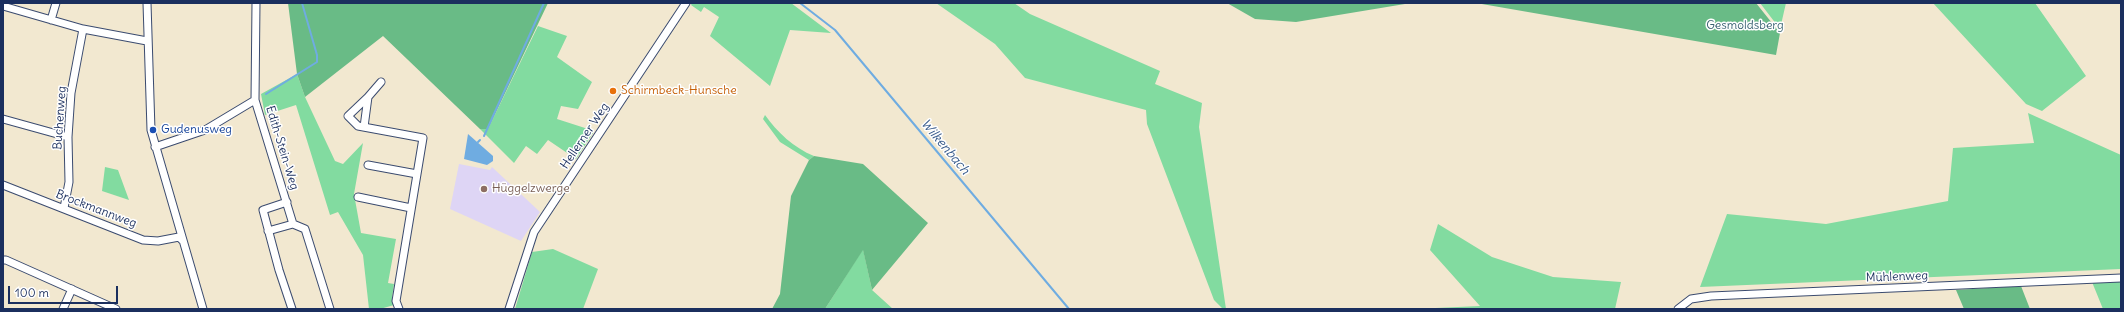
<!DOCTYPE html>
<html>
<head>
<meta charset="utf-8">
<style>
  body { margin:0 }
  #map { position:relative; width:2124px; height:312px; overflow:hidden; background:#f2e8d0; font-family:Delius,sans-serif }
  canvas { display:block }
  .frame { position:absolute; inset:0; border:4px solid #1b2f5e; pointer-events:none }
  .scale { position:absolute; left:8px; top:286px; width:110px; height:18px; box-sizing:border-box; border:2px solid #1b2f5e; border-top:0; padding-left:5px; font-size:12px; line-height:14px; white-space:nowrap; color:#1b2f5e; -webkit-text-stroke:3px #fff; paint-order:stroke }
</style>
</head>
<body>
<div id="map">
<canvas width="2124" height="312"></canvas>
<div class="frame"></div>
<div class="scale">100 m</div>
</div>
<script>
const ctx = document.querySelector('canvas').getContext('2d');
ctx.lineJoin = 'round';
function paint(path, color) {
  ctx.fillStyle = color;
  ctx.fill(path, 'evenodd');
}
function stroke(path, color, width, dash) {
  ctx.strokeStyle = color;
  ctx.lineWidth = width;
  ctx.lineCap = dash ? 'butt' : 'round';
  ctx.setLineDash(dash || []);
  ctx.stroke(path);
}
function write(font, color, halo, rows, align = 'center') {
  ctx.font = font + ' Delius,sans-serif';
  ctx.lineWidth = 3;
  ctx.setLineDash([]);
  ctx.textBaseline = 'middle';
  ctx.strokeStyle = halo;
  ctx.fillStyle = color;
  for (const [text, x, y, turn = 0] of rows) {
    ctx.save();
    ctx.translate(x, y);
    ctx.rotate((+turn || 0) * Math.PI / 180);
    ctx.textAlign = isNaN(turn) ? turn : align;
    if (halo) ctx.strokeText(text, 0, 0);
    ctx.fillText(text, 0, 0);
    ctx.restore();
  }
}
paint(new Path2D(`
  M459 164 490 170 492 167 540 212 521 241 450 209Z`), '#ded5f5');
paint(new Path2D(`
  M692 3H791L831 33 790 30 770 86 710 36 719 17 704 7 701 12 691 5Z
  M936 3H1014L1030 14 1160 71 1155 84 1202 103 1199 127 1226 309H1223L1214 300 1147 124 1146 110 1025 78 995 44Z
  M1760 3H1786L1780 29Z
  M1933 3H2035L2086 76 2042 111 2026 104Z
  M538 26 567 36 557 57 592 82 578 109 561 106 557 119 585 128 593 133 576 159 548 140 537 154 526 146 514 163 480 129H488Z
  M297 74 305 97 335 161 343 164 363 143 354 194 361 233 396 239 388 283 394 284 392 298 394 305 380 309H369L363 255 338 212 330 215 296 105 265 115 261 94Z
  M2028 113 2121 155V269L1700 287 1727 214 1826 224 1948 201 1953 148 2034 143Z
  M765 115C777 132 794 148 814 156L809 160 780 142 763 119Z
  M105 167 118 170 129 200 102 191Z
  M1438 224 1492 257 1553 277 1621 282 1615 309H1413L1480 306 1430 250Z
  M553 249 598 269 583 309H515L532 252Z
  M863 249 872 290 893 309H825Z
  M2121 281V309H2103L2092 282Z`), '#82dba0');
paint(new Path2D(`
  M288 3H548L488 129H480L383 36 305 97 297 74Z
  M1227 3H1411L1296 22 1255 19Z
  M1476 3H1756L1780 33 1776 55Z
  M814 156 863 164 928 223 872 290 863 250 825 309H772L780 294 791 196 809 160Z
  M2021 286 2030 309H1964L1956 290Z`), '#69bb86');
paint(new Path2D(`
  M468 134 493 156V161L487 165 464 159Z`), '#6face1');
stroke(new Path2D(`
  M800 3 835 30 1069 309
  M266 94 317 62V55L302 3
  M484 136 544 3
  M478 142 480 140`), '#6face1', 2);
const street = new Path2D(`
  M147 3 151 130 203 309
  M256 3 255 100 293 224
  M3 6 83 29 147 41
  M51 20 56 3
  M368 97 348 116 358 126 423 138 396 301 399 309
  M3 119 68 137
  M364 127 368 97 381 82
  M155 147 205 130 255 100
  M368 165 417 174
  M3 185 143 240 158 241 179 237 182 240
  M358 197 411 208
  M287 202 263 210 279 270 292 309
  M64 208 69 182 68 137 71 93 83 29
  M268 231 293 224 305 229 330 309
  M3 260H6L116 309
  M63 309 72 289
  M509 309 534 232 686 3
  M1678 309 1691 299 1711 296 2121 278`);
stroke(street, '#3b4b6f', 9);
stroke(street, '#fff', 7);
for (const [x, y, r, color] of [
  [613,91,4,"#e8710a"],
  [153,130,4,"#1a4fb4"],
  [484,189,4,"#8d6e63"]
]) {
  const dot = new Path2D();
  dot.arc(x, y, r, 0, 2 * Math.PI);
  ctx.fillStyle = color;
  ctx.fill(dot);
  stroke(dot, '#fff', 1.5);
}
write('12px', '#3a6372', '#fff', [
  ["Gesmoldsberg",1745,26]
]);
write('12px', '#c56008', '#fff', [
  ["Schirmbeck-Hunsche",621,91]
], 'left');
write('12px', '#1b2f5e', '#fff', [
  ["Buchenweg",60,118,-86],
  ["Hellerner Weg",585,136,-56],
  ["Edith-Stein-Weg",282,148,73],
  ["Brockmannweg",96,209,21],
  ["Mühlenweg",1897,277,-2]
]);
write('12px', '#164399', '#fff', [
  ["Gudenusweg",161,130]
], 'left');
write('12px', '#785e54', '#fff', [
  ["Hüggelzwerge",492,189]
], 'left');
write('italic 13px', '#385b8c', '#fff', [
  ["Wilkenbach",945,147,50]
]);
</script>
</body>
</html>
